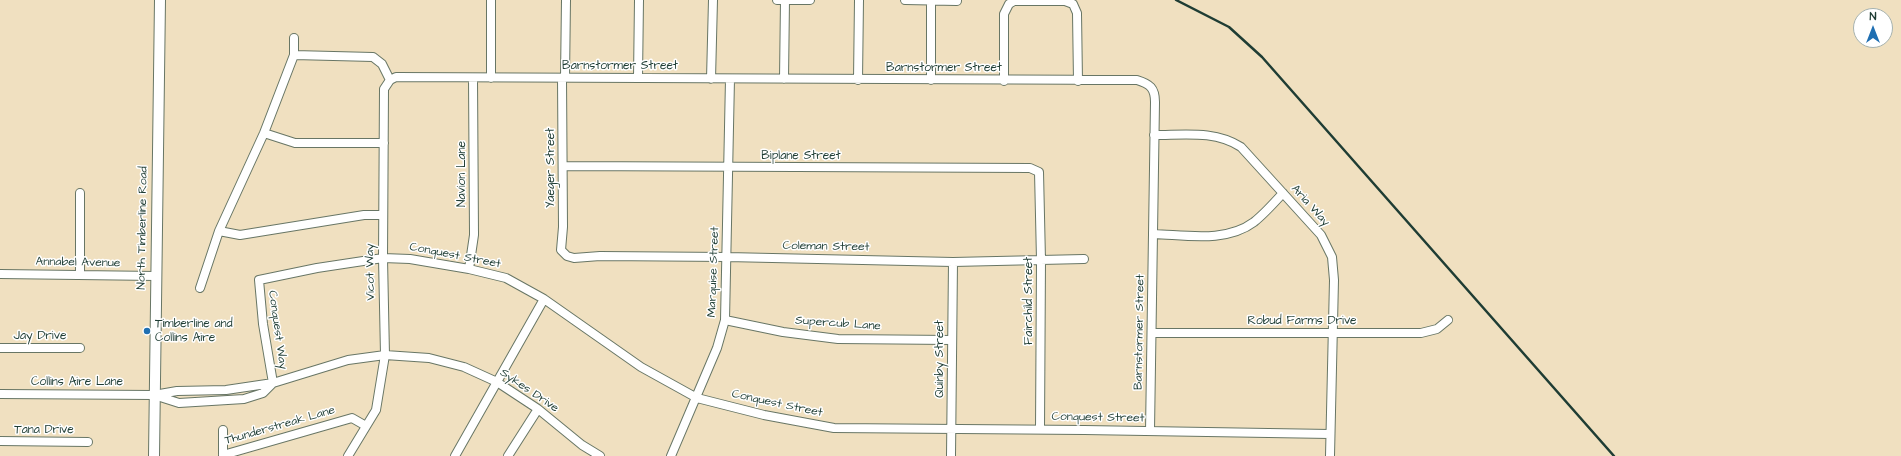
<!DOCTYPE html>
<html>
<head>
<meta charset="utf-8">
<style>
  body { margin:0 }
  #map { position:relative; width:1901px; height:456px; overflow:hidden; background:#f0e0c0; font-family:"Architects Daughter",sans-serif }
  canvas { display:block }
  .north { position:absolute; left:1853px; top:8px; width:40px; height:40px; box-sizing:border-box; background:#fff; border:1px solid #a5b1ae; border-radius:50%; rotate:0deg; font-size:11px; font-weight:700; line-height:16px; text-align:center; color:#1f3d34 }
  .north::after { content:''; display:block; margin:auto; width:14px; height:18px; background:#1f6fb2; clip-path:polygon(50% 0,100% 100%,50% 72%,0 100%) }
</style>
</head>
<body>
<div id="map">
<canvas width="1901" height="456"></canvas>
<div class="north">N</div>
</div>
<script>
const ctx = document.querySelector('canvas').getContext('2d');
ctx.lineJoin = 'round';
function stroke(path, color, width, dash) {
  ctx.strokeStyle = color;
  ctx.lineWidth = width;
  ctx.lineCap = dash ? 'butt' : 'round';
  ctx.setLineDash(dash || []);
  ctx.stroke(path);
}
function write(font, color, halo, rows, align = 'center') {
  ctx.font = font + ' "Architects Daughter",sans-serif';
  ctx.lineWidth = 3;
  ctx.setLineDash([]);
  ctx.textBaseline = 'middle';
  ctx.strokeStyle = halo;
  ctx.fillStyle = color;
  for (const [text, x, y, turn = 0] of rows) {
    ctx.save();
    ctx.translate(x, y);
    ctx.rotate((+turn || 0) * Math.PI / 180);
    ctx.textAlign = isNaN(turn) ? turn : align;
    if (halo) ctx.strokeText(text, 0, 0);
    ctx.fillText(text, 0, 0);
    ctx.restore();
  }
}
const minor = new Path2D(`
  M777 0H810
  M905 0 957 1
  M294 55 373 57 382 64 390 80
  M491 78V0
  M562 78 563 227 561 250 567 256 574 258 600 256 727 257 953 262 1084 259
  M565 78 566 0
  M638 78 639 0
  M711 79 713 0
  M784 79 785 0
  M390 80 396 77 1137 80C1150 84 1155 88 1155 102L1150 431
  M858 80 859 0
  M931 80V0
  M1004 81V14L1009 4 1014 1H1065L1073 4 1077 13 1078 81
  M264 133 295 143H384
  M1154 135C1184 135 1215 130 1241 147L1321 235 1332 257 1334 280 1330 456
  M563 166 1030 168 1039 172 1041 260 1040 429
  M219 231 240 235 364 215H383
  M1154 234C1186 235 1226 243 1254 222 1264 214 1274 203 1283 193
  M469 269 474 235 473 78
  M0 274 156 276
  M80 275V193
  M200 288 219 231 264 133 294 55V38
  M725 320 783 332 838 339 952 340
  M1152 333H1421L1437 329 1448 320
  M0 348H80
  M273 383 263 324 259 280 317 268 383 258 410 259 469 269 506 278 544 299 641 367 697 398 764 415 834 428 1084 430 1330 434
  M0 394 154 395 177 391 226 390 273 383 348 360 385 355 429 358 464 367 497 382 538 409 582 445 600 456
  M157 396 179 403 244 399 263 393 273 383
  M0 441 88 442
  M223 455 352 418 366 426
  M223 456V430
  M348 456 376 410 385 355 383 258 384 89 390 80
  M455 456 544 299
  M508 456 538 409
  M671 456 717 348 725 320 730 79
  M951 456 953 262`);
const major = new Path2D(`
  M154 456 160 0`);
stroke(minor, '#687665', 10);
stroke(major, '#687665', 12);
stroke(minor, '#fff', 8);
stroke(major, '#fff', 10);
stroke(new Path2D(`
  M1176 0 1229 27 1262 57 1614 456`), '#1f3d34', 2.5);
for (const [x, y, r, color] of [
  [147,331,4,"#1f6fb2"]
]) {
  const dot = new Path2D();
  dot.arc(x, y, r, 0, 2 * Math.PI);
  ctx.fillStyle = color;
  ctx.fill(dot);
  stroke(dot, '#fff', 1.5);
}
write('12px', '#1f3d34', '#fff', [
  ["Barnstormer Street",620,66],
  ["Barnstormer Street",944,68],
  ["Biplane Street",801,156],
  ["Yaeger Street",551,168,-90],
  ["Navion Lane",462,174,-90],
  ["Aria Way",1310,206,48],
  ["North Timberline Road",143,228,-89],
  ["Coleman Street",826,247,1],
  ["Conquest Street",455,256,11],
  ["Annabel Avenue",78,263,1],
  ["Vicot Way",371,272,-91],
  ["Marquise Street",714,272,-88],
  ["Fairchild Street",1029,301,-90],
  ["Robud Farms Drive",1302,321],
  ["Supercub Lane",838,324,4],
  ["Conquest Way",277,330,82],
  ["Barnstormer Street",1140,332,-89],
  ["Jay Drive",40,336],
  ["Quinby Street",940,359,-90],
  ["Collins Aire Lane",77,382],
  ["Sykes Drive",529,391,34],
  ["Conquest Street",777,404,12],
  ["Conquest Street",1098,418,1],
  ["Thunderstreak Lane",280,426,-16],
  ["Tana Drive",44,430]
]);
write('12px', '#1f3d34', '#fff', [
  ["Timberline and",155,324],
  ["Collins Aire",155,338]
], 'left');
</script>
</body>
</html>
